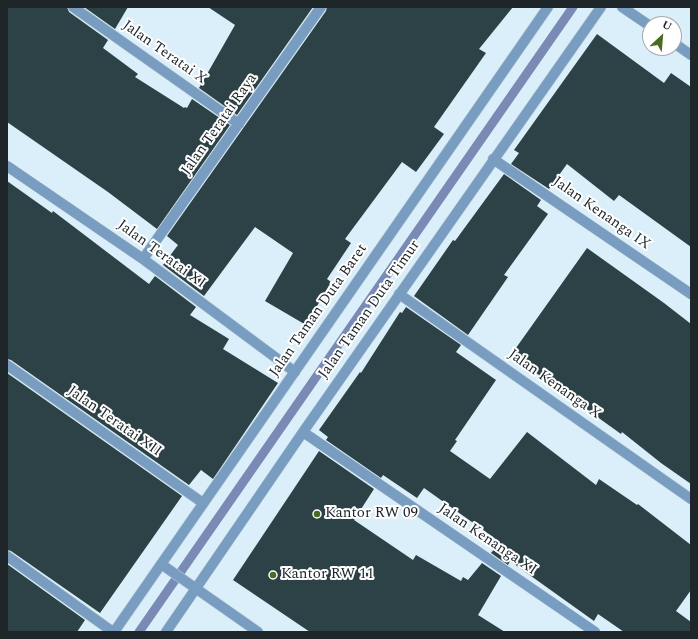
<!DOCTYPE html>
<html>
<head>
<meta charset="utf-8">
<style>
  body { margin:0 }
  #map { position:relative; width:698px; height:639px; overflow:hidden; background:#daeffa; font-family:Spectral,serif }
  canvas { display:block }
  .frame { position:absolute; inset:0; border:8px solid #1e262a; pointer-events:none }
  .north { position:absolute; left:642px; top:16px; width:40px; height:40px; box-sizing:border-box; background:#fff; border:1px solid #a5a8aa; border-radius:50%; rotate:26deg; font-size:11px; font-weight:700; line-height:16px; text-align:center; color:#1e262a }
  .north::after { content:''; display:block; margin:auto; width:14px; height:18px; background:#4b6b22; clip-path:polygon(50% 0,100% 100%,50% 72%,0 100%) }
</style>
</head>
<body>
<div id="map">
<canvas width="698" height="639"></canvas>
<div class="frame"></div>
<div class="north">U</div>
</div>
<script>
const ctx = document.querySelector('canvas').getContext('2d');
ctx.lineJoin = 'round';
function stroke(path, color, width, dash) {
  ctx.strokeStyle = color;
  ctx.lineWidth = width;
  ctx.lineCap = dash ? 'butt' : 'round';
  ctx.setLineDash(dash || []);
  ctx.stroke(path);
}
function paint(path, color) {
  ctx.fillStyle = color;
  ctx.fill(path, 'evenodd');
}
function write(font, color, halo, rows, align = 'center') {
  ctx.font = font + ' Spectral,serif';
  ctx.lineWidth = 4;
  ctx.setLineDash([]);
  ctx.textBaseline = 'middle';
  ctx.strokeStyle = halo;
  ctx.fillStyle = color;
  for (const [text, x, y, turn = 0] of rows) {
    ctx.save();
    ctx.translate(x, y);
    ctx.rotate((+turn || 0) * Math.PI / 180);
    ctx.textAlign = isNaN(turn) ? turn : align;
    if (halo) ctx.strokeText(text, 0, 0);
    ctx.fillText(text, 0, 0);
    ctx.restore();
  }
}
stroke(new Path2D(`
  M139 632 573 7`), '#798bb5', 9);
paint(new Path2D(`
  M7 7H67L69 12 108 40 103 48 138 74 135 77 184 108 185 107 187 108 192 99 230 125 157 229 108 192 7 122Z
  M84 7H128L115 29Z
  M208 7H313L237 115 199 88 235 25Z
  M327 7H513L479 49 486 53 434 127 444 134 416 172 402 162 345 239 351 243 327 279 331 282 306 325 265 301 293 253 255 227 204 296 163 265 178 245 167 236 326 11Z
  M597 34 664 83 671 73 691 87V247L619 195 614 201 567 164 549 189 511 164 519 153 514 150Z
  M504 174 541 200 537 206 548 214 504 275 508 277 468 335 414 296 453 240 455 241Z
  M7 181 52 213 53 211 149 284 155 276 196 307 190 315 229 339 223 349 278 383 213 479 201 470 189 485 11 360 7 359Z
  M587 248 664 303 691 324V484L661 463 622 432 621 434 511 355Z
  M406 307 461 345 456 352 496 380 455 440 457 441 450 451 490 479 527 432 596 485 599 479 637 505 638 504 691 545V590L676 611 691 622V632H624L598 614 594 621 510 561 508 565 491 553 500 542 424 488 417 498 383 475 381 478 326 440 328 437 319 430 360 372 361 373 400 312 402 313Z
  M7 373 182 496 100 613 11 551 7 550Z
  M319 451 374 489 354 520 413 560 416 555 461 581 463 577 468 580 482 563 501 576 478 615 505 632H310L233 580Z
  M7 564 85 620 77 632H7Z`), '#2d4246');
const minor = new Path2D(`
  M73 7 239 124
  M622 7 650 26
  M674 43 691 55
  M493 159 691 294
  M7 166 143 259 295 372
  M143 259 321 7
  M399 294 691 499
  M7 365 203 503
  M303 432 595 632
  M7 556 113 632
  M161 564 258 632
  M114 632 548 7
  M166 632 303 432 601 7`);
stroke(minor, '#b8cbd5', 11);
stroke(minor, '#799dc1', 10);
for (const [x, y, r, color] of [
  [317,514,4,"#4b6b22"],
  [273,575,4,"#4b6b22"]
]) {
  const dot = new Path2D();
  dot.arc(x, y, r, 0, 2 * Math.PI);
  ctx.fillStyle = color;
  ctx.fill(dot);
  stroke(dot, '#fff', 1.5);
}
write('15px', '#1e262a', '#fff', [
  ["Jalan Teratai X",164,53,35],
  ["Jalan Teratai Raya",220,125,-55],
  ["Jalan Kenanga IX",601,214,35],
  ["Jalan Teratai XI",161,255,36],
  ["Jalan Taman Duta Timur",370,310,-55],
  ["Jalan Taman Duta Baret",319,311,-55],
  ["Jalan Kenanga X",554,385,35],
  ["Jalan Teratai XII",114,422,35],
  ["Jalan Kenanga XI",487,540,34]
]);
write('15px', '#1e262a', '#fff', [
  ["Kantor RW 09",325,514],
  ["Kantor RW 11",281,575]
], 'left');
</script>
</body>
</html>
